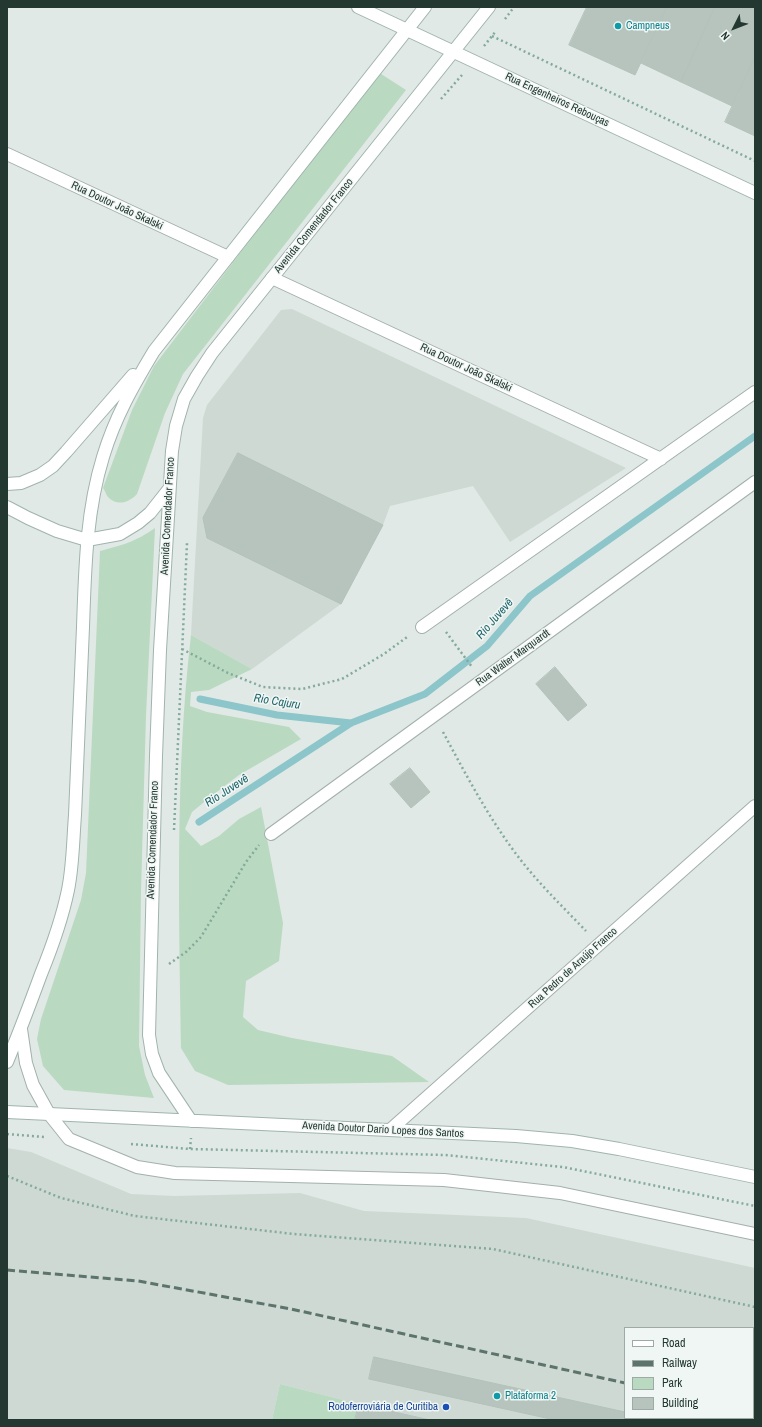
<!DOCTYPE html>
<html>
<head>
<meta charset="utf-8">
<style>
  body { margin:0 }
  #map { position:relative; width:762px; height:1427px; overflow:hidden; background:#e0e9e5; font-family:"Archivo Narrow",sans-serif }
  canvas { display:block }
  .frame { position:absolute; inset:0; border:8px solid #223831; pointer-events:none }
  .legend { position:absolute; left:624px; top:1327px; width:130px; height:92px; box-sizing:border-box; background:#f0f6f3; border:1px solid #9eaaa5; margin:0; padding:5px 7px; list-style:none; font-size:12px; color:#223831 }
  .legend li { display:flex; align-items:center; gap:8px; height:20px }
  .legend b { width:20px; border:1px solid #9eaaa5 }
  .north { position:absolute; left:714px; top:8px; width:40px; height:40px; -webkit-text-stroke:3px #f0f6f3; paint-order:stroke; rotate:228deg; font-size:11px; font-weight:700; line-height:16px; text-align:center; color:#223831 }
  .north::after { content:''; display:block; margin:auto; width:14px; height:18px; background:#223831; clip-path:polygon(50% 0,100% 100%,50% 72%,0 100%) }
</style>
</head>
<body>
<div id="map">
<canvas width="762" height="1427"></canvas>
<div class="frame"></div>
<ul class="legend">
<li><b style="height:5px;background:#fff"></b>Road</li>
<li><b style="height:5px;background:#5c746c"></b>Railway</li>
<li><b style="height:11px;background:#bad9c1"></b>Park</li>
<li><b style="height:11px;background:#b6c4bd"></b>Building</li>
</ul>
<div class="north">N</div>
</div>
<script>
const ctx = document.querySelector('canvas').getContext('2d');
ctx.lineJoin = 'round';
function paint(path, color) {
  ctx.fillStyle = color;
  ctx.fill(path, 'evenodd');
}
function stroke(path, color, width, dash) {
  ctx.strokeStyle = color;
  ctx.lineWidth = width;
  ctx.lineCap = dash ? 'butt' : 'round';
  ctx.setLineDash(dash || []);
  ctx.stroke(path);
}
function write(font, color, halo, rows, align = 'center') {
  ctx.font = font + ' "Archivo Narrow",sans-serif';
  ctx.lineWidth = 3;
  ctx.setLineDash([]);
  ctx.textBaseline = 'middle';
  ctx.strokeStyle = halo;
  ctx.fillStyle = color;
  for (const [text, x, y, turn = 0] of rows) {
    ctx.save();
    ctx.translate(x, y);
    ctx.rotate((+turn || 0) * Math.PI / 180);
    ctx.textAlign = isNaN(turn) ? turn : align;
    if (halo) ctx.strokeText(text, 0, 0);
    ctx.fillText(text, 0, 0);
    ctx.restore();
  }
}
paint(new Path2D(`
  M292 309 626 468 510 542 473 486 390 506 383 525 341 604 252 669 191 635 203 418 207 405 281 310Z
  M7 1148 31 1152 131 1194 174 1196 300 1193 364 1211 526 1218 755 1268V1420H430L359 1404 280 1384 272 1420H7ZM625 1328H753V1418H625Z`), '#ced9d3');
paint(new Path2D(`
  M378 72 406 90 183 374 165 413 137 494C130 502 117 507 108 497 106 495 105 490 103 488L132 410 154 366Z
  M155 528 146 716 141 891 139 1046 145 1075 154 1098 64 1090 43 1066 37 1039 41 1019 81 900 86 873 100 551C123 545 135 542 155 528Z
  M191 635 252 669 209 690 191 692 190 706 207 712 289 727 301 739 239 775 209 798 192 812 185 829 201 846 219 836 239 819 261 807 283 923 279 961 246 981 243 1017 258 1030 292 1038 392 1056 429 1082 228 1085 195 1071 181 1048C179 910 175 772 191 635Z
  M280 1384 359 1404 355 1420H272Z`), '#bad9c1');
stroke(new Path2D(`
  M200 699 277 715 351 723
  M199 822 351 723 425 694 487 646 530 596 755 436`), '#8cc5ca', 7);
const building = new Path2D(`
  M587 7H667L635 75 569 45Z
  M667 7H715L681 82 641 63Z
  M715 7H755V57L732 106 681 82Z
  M755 57V136L725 122Z
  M238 453 383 525 341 604 207 538 203 518Z
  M555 667 587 705 568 721 536 684Z
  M410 768 430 792 411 808 390 784Z
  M374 1357 625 1412V1418H652L662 1420H555L369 1379Z
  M359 1404 430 1420H355Z`);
paint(building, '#b6c4bd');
stroke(building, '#b3c2bb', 1);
const service = new Path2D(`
  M21 1029 26 1063 33 1085 49 1114 69 1139 137 1167 175 1173 444 1180 560 1193 755 1234`);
const minor = new Path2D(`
  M7 154 228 257
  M272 278 661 459
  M422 627 755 392
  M271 834 755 482
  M390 1130 755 806`);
const secondary = new Path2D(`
  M358 7 755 193
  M7 484 21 483 40 475 53 466 66 452 133 375
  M7 507 28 518 57 531 87 540 120 534 138 523 150 513 169 489
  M7 1062C19 1033 30 1004 41 974 52 947 62 919 68 890 73 866 73 840 75 815 78 752 80 690 83 627 85 570 86 512 103 457 115 417 133 386 154 351L425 7
  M7 1112 516 1136 572 1141 619 1149 755 1177
  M191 1121 159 1073 152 1054 149 1035 156 756 160 650 172 451 176 426 184 399 197 376 212 353 489 7`);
stroke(service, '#a3b0ab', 14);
stroke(minor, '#a3b0ab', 14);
stroke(secondary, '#a0b4ac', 14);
stroke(new Path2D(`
  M505 19 514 7
  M492 36 755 161
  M484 46 496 31
  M441 99 462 75
  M446 632 472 667
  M182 649 228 673 263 687 302 689 342 679 384 654 407 637
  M443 732C464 771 485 811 511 847 533 878 560 904 586 931
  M174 830 187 543
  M169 964 186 952 201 937 246 862 259 845
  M7 1134 44 1137
  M131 1144 190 1149 445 1155 563 1167 755 1206
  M190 1149 191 1138
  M7 1176 61 1198 135 1216 294 1234 493 1249 755 1307`), '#83aa9b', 2.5, [2, 3]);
stroke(service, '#fff', 12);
stroke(minor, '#fff', 12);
stroke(secondary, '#fff', 12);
stroke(new Path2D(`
  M7 1270 138 1281 291 1309 625 1383
  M753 1412H755`), '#5c746c', 3, [8, 4]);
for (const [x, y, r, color] of [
  [618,26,4,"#0f9aa8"],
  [497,1396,4,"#0f9aa8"],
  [446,1407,4,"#1a4fb4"]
]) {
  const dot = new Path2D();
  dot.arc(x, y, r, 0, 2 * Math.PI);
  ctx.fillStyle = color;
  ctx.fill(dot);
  stroke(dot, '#f0f6f3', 1.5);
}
write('11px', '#0d838f', '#f0f6f3', [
  ["Campneus",626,26],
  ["Plataforma 2",505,1396]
], 'left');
write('11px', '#223831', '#f0f6f3', [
  ["Rua Engenheiros Rebouças",557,100,25],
  ["Rua Doutor João Skalski",117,206,25],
  ["Avenida Comendador Franco",314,226,-51],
  ["Rua Doutor João Skalski",466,368,25],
  ["Avenida Comendador Franco",168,516,-87],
  ["Rua Walter Marquardt",513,658,-36],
  ["Avenida Comendador Franco",153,840,-88],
  ["Rua Pedro de Araújo Franco",573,968,-42],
  ["Avenida Doutor Dario Lopes dos Santos",383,1130,3]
]);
write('11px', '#164399', '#f0f6f3', [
  ["Rodoferroviária de Curitiba",438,1407]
], 'right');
write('italic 12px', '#22676e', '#f0f6f3', [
  ["Rio Juvevê",495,619,-49],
  ["Rio Cajuru",277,702,9],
  ["Rio Juvevê",227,791,-33]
]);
</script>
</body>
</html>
